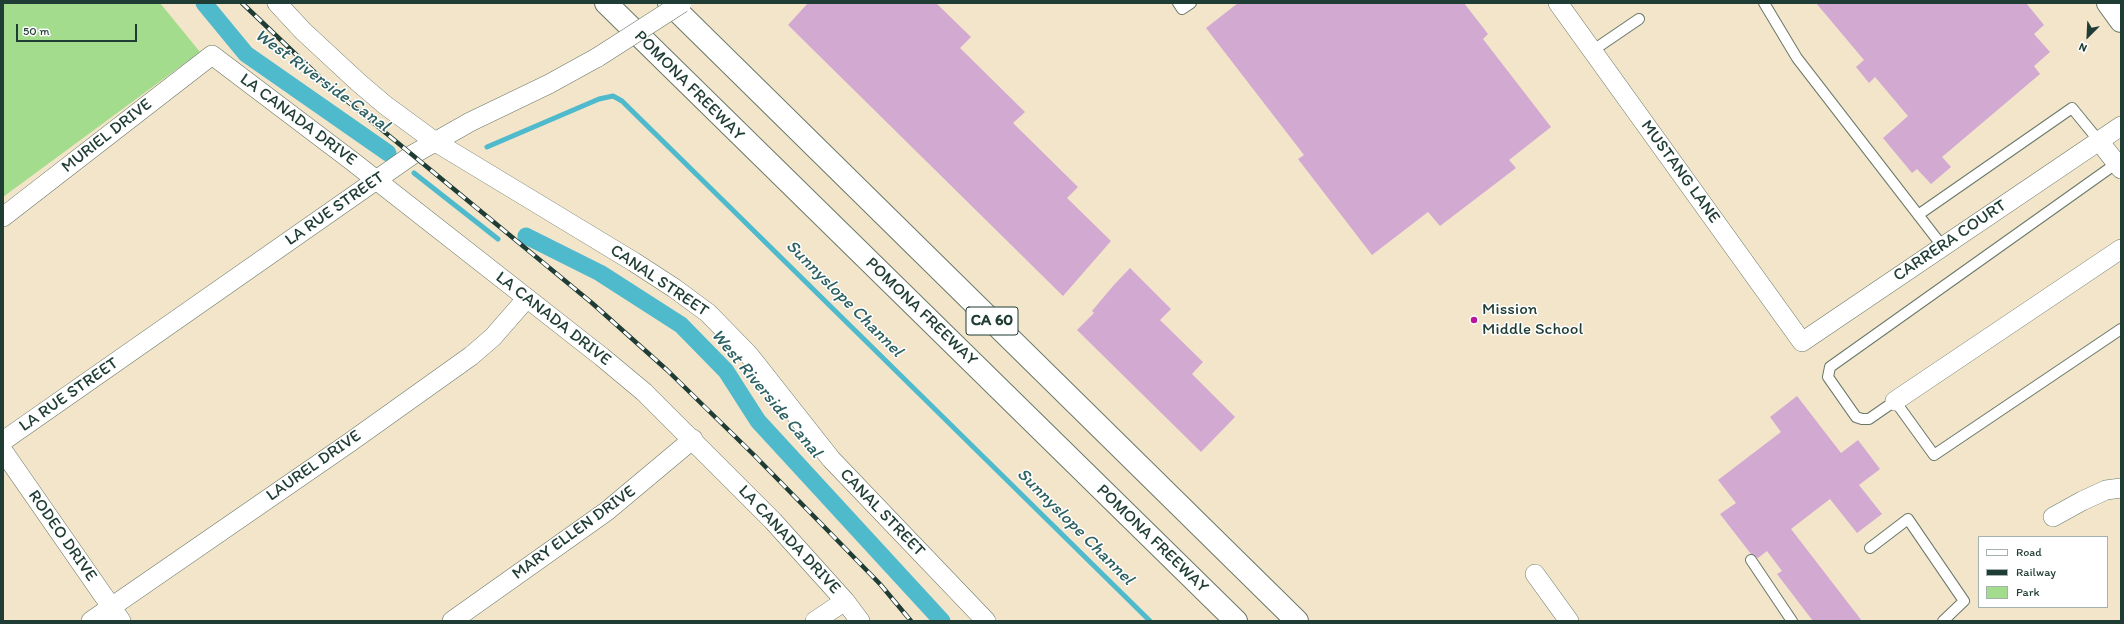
<!DOCTYPE html>
<html>
<head>
<meta charset="utf-8">
<style>
  body { margin:0 }
  #map { position:relative; width:2124px; height:624px; overflow:hidden; background:#f3e5ca; font-family:Itim,sans-serif }
  canvas { display:block }
  .frame { position:absolute; inset:0; border:4px solid #1f3d34; pointer-events:none }
  .legend { position:absolute; left:1978px; top:536px; width:130px; height:72px; box-sizing:border-box; background:#fff; border:1px solid #a5b1ae; margin:0; padding:5px 7px; list-style:none; font-size:12px; color:#1f3d34 }
  .legend li { display:flex; align-items:center; gap:8px; height:20px }
  .legend b { width:20px; border:1px solid #a5b1ae }
  .north { position:absolute; left:2068px; top:16px; width:40px; height:40px; -webkit-text-stroke:3px #fff; paint-order:stroke; rotate:204deg; font-size:11px; font-weight:700; line-height:16px; text-align:center; color:#1f3d34 }
  .north::after { content:''; display:block; margin:auto; width:14px; height:18px; background:#1f3d34; clip-path:polygon(50% 0,100% 100%,50% 72%,0 100%) }
  .scale { position:absolute; left:16px; top:24px; width:121px; height:18px; box-sizing:border-box; border:2px solid #1f3d34; border-top:0; padding-left:5px; font-size:12px; line-height:14px; white-space:nowrap; color:#1f3d34; -webkit-text-stroke:3px #fff; paint-order:stroke }
</style>
</head>
<body>
<div id="map">
<canvas width="2124" height="624"></canvas>
<div class="frame"></div>
<ul class="legend">
<li><b style="height:5px;background:#fff"></b>Road</li>
<li><b style="height:5px;background:#1f3d34"></b>Railway</li>
<li><b style="height:11px;background:#a4dc8d"></b>Park</li>
</ul>
<div class="north">N</div>
<div class="scale">50 m</div>
</div>
<script>
const context = document.querySelector('canvas').getContext('2d');
context.lineJoin = 'round';
function fill(path, color) { context.fillStyle = color; context.fill(path, 'evenodd'); }
const shape = rows => new Path2D(rows.map(r => 'M' + r).join(''));
function strokePath(path, color, width, dash) { context.strokeStyle = color; context.lineWidth = width; context.lineCap = dash ? 'butt' : 'round'; context.setLineDash(dash || []); context.stroke(path); }
function label(font, color, halo, rows, align = 'center') {
  context.font = font + ' Itim,sans-serif'; context.lineWidth = 3; context.setLineDash([]); context.textBaseline = 'middle'; context.strokeStyle = halo; context.fillStyle = color; for (const [text, x, y, turn = 0] of rows) {
    context.save(); context.translate(x, y); context.rotate((+turn || 0) * Math.PI / 180); context.textAlign = isNaN(turn) ? turn : align; if (halo) context.strokeText(text, 0, 0); context.fillText(text, 0, 0); context.restore();
  }
}
fill(shape([
  [3,3,160,3,200,52,3,197]
]), '#a4dc8d');
strokePath(shape([
  [487,147,599,99,613,96,622,101,1150,621],
  [414,173,498,239]
]), '#50bacd', 5);
strokePath(shape([
  [204,3,246,54,388,153],
  [526,236,600,273,681,325,726,371,758,421,942,621]
]), '#50bacd', 17);
fill(shape([
  [808,3,936,3,971,37,960,48,1025,112,1013,123,1078,187,1067,198,1111,241,1063,296,788,25],
  [1238,3,1464,3,1488,34,1483,39,1551,127,1509,160,1516,168,1440,226,1428,212,1372,255,1298,159,1304,155,1206,28],
  [1816,3,2026,3,2044,25,2034,34,2050,52,2034,66,2040,74,1942,157,1951,167,1931,184,1917,169,1912,173,1883,138,1908,116,1875,77,1869,83,1856,67,1864,60],
  [1130,268,1171,309,1160,320,1203,362,1192,374,1235,417,1201,452,1077,330,1094,313,1092,311,1113,286],
  [1797,396,1841,453,1858,440,1880,469,1859,485,1882,514,1857,533,1830,499,1791,529,1862,621,1813,621,1777,574,1782,571,1767,551,1758,558,1751,554,1720,514,1736,503,1718,480,1781,432,1770,417]
]), '#d1a9d1');
const service = shape([
  [1178,3,1182,9,1191,3],
  [1764,3,1797,58,1943,247],
  [1592,51,1639,19],
  [2117,163,1830,367,1828,377,1856,417,1862,419,1869,419,1895,401,1934,455,2121,329],
  [1918,215,2072,108,2099,141],
  [1870,548,1908,519,1964,601,1943,621],
  [1751,560,1792,621]
]);
const minor = shape([
  [277,3,303,31,358,82,385,105,434,141,634,262,674,288,708,313,749,355,831,459,986,621],
  [1558,3,1802,342,2121,126],
  [2099,141,2121,169],
  [3,217,212,55,352,161,602,357,644,392,773,521,845,601,860,621],
  [1895,401,2121,249],
  [3,441,412,155,470,122,549,84,598,57],
  [3,451,121,621],
  [2053,517,2082,501,2106,490,2121,488],
  [1535,574,1569,621],
  [91,621,349,443,471,356,493,337,527,298],
  [452,621,607,511,693,439],
  [815,621,845,601]
]);
const primary = shape([
  [2108,3,2121,21]
]);
const motorway = shape([
  [606,3,1236,621],
  [669,3,1297,621]
]);
strokePath(service, '#697868', 12);
strokePath(minor, '#697868', 20);
strokePath(primary, '#697868', 24);
strokePath(motorway, '#697868', 24);
strokePath(service, '#fff', 10);
strokePath(minor, '#fff', 19);
strokePath(primary, '#fff', 22);
strokePath(motorway, '#fff', 22);
const rail = shape([
  [242,3,330,87,592,303,667,370,754,455,880,584,911,621]
]);
strokePath(rail, '#1f3d34', 4.5);
strokePath(rail, '#fff', 3, [9]);
const minorBridge = shape([
  [598,57,682,3]
]);
strokePath(minorBridge, '#697868', 20, []);
strokePath(minorBridge, '#fff', 19);
for (const [x, y, r, color] of [
  [1474,320,4,"#b5179e"]
]) { const dot = new Path2D(); dot.arc(x, y, r, 0, 2 * Math.PI); context.fillStyle = color; context.fill(dot); strokePath(dot, '#fff', 1.5); }
for (const [x, y, w] of [
  [992,321,52]
]) { const box = new Path2D(); box.roundRect(x - w / 2, y - 14, w, 28, 3); context.fillStyle = '#fff'; context.fill(box); strokePath(box, '#1f3d34', 1); }
label('bold 16px', '#1f3d34', null, [
  ["CA 60",992,321]
]);
label('17px', '#1f3d34', '#fff', [
  ["POMONA FREEWAY",689,86,45],
  ["LA CANADA DRIVE",298,120,37],
  ["MURIEL DRIVE",107,136,-38],
  ["MUSTANG LANE",1680,172,54],
  ["LA RUE STREET",335,209,-35],
  ["CARRERA COURT",1950,241,-34],
  ["CANAL STREET",659,281,34],
  ["POMONA FREEWAY",921,312,44],
  ["LA CANADA DRIVE",553,319,38],
  ["LA RUE STREET",69,395,-35],
  ["LAUREL DRIVE",314,466,-35],
  ["CANAL STREET",882,513,46],
  ["MARY ELLEN DRIVE",574,533,-36],
  ["RODEO DRIVE",62,536,55],
  ["POMONA FREEWAY",1152,539,44],
  ["LA CANADA DRIVE",789,540,47]
]);
label('17px', '#1f3d34', '#fff', [
  ["Mission",1482,310],
  ["Middle School",1482,330]
], 'left');
label('italic 18px', '#2e6262', '#fff', [
  ["West Riverside Canal",322,81,36],
  ["Sunnyslope Channel",844,299,45],
  ["West Riverside Canal",766,394,50],
  ["Sunnyslope Channel",1075,527,45]
]);
</script>
</body>
</html>
